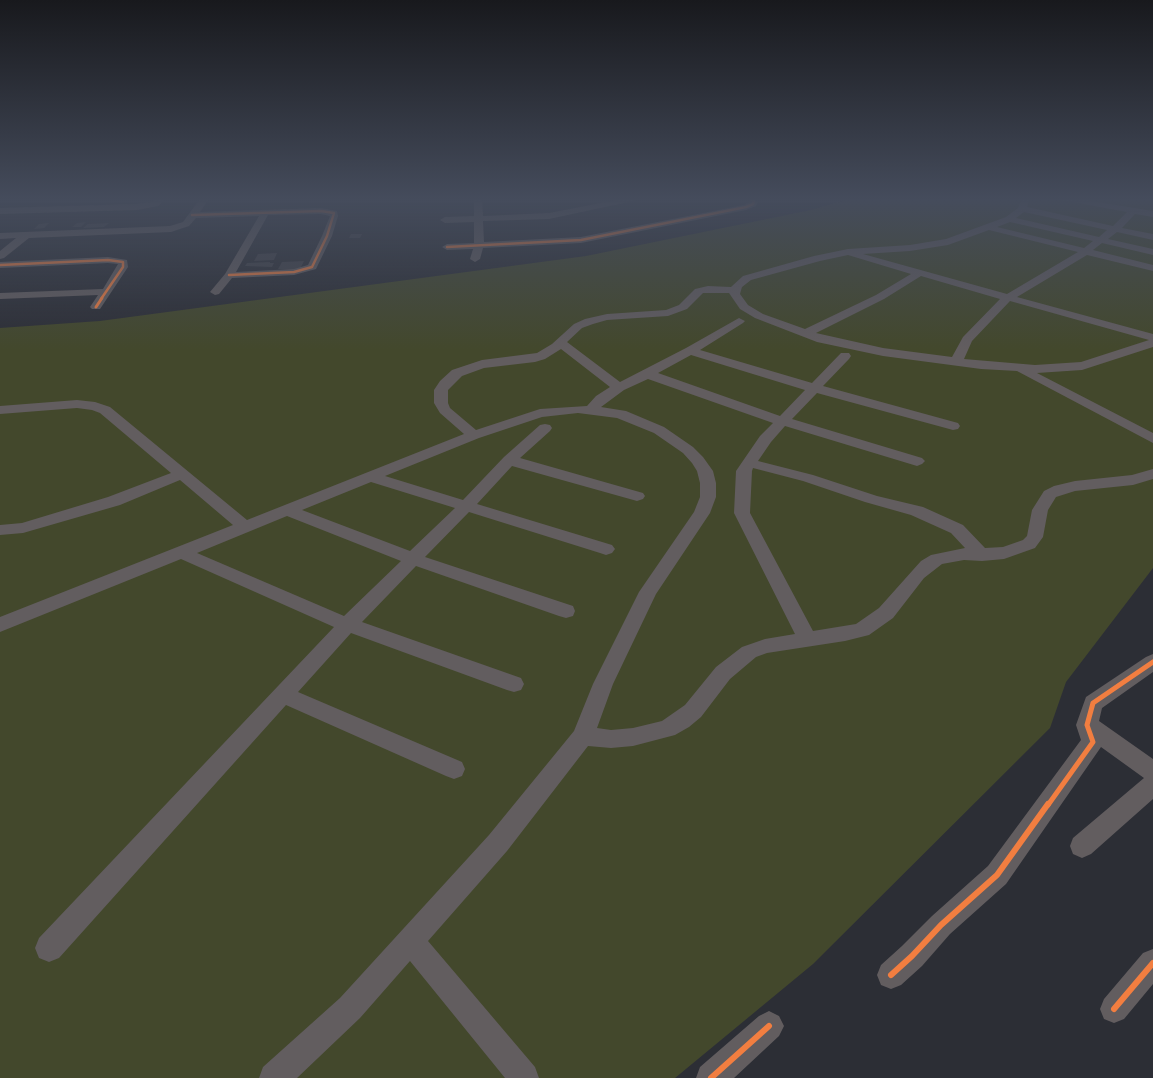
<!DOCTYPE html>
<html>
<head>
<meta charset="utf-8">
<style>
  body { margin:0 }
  canvas { display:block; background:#2c2e35 }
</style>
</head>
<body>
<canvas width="1153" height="1078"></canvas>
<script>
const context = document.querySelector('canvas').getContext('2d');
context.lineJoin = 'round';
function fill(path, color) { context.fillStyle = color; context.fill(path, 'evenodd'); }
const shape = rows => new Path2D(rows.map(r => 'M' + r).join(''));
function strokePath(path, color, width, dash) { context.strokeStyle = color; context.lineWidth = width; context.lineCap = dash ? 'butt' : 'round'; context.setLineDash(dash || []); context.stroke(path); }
fill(shape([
  [850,199,1153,199,1153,568,1066,682,1050,728,813,964,675,1078,0,1078,0,328,100,321,586,256,811,210]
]), '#43482c');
fill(shape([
  [86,222,81,227,72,227,77,223],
  [49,223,44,228,34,229,39,224],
  [109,223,104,227,83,228,88,224],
  [351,234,362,234,360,238,349,238],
  [277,253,274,260,254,261,258,254],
  [304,261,300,269,278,269,282,262],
  [270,262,270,263,274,263,272,267,245,266,247,263]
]), '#414248');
fill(shape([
  [155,199,165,199,158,206,137,210,0,214,0,208,137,204,152,202,155,199],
  [200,199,209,199,200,212,321,208,337,211,338,216,332,236,316,269,294,275,232,278,219,294,215,295,210,292,225,274,259,216,196,218,189,226,171,232,29,238,4,258,0,259,0,251,16,238,0,239,0,233,170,226,183,222,200,199],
  [321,214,330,216,322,236,308,265,294,269,236,272,268,215,321,214],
  [474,199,482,199,483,216,549,213,622,199,642,199,549,219,483,221,484,242,581,237,744,205,749,202,748,199,758,201,756,206,746,210,581,243,483,248,480,259,475,262,470,259,473,249,447,250,442,247,447,244,474,243,474,222,445,223,440,220,445,217,474,216,474,199],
  [1022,199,1030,199,1027,207,1113,226,1127,212,1056,199,1079,199,1153,211,1153,217,1135,214,1122,228,1153,234,1153,240,1117,232,1108,239,1153,249,1153,255,1102,243,1093,250,1153,265,1153,271,1087,255,1017,297,1153,334,1153,347,1082,370,1037,373,1153,433,1153,443,1017,371,981,369,883,356,817,342,755,318,740,309,729,293,703,293,687,309,668,316,607,320,593,324,582,328,567,342,620,382,686,348,739,318,745,321,743,323,700,350,812,383,841,353,849,353,851,356,849,359,823,386,958,423,960,426,958,429,953,430,817,393,792,419,922,458,925,461,922,464,917,466,785,426,771,442,758,461,813,475,877,496,923,507,963,525,985,548,1003,547,1023,540,1027,536,1032,510,1044,491,1054,486,1075,481,1132,475,1153,469,1153,479,1133,485,1075,491,1056,497,1048,510,1043,537,1035,548,1004,559,982,561,964,560,942,564,924,578,893,618,869,635,845,641,767,653,756,657,730,679,701,717,689,727,675,735,633,746,611,748,588,746,507,851,428,941,535,1067,539,1078,505,1078,410,961,360,1018,297,1078,259,1078,263,1067,340,998,489,835,574,731,593,684,639,592,694,512,700,497,700,483,697,471,692,463,683,453,654,433,617,418,578,413,542,417,479,438,385,476,463,500,504,457,540,425,545,424,550,425,552,428,550,431,520,458,643,493,645,496,643,499,637,501,512,466,477,504,612,545,615,549,612,553,606,555,600,553,469,512,425,557,573,606,575,611,573,616,566,618,559,616,416,566,362,622,521,678,524,684,521,690,514,692,507,690,351,633,298,692,462,762,465,769,462,776,454,779,446,776,286,705,59,958,49,962,39,958,35,948,39,938,334,627,181,559,0,632,0,617,233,525,180,480,120,505,23,533,0,535,0,525,22,523,108,497,171,473,100,413,92,410,77,408,0,414,0,406,77,400,95,402,110,407,247,520,464,434,440,413,434,403,434,390,440,381,452,370,482,360,537,353,552,344,574,324,585,319,607,314,666,310,679,305,695,289,708,286,731,287,743,276,814,256,848,249,910,245,946,239,1006,217,1018,208,1022,199],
  [1024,212,1107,230,1099,237,1016,218,1024,212],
  [1010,222,1093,241,1084,248,997,227,1010,222],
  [989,230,1078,252,1007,294,863,254,910,251,948,245,989,230],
  [848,255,911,274,876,295,805,329,763,314,748,305,740,294,742,287,751,280,820,261,848,255],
  [921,276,1000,299,963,337,952,357,883,348,816,333,884,299,921,276],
  [1010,301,1149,340,1081,362,1035,365,964,359,972,341,1010,301],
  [561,349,610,387,596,396,587,406,540,409,476,430,450,408,448,403,448,390,462,376,484,368,535,362,545,359,561,349],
  [691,355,805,390,780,416,658,373,691,355],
  [648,379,773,423,760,436,736,471,734,513,795,634,765,639,742,647,716,667,685,705,662,721,633,728,611,730,597,728,613,684,656,594,710,513,716,497,716,483,713,471,703,457,693,447,664,427,626,411,601,407,624,390,648,379],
  [753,468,803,481,865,502,911,515,951,533,965,548,931,555,921,561,879,608,856,624,813,631,750,513,752,471,753,468],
  [371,482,455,508,410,551,302,510,371,482],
  [287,516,401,561,344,616,197,553,287,516],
  [108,257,127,260,128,267,100,309,92,309,90,307,98,295,0,299,0,293,103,289,118,264,108,263,0,268,0,262,108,257],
  [1153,654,1153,672,1102,708,1099,721,1153,759,1153,799,1091,854,1082,858,1073,854,1070,846,1073,838,1144,778,1101,747,1006,884,950,934,922,966,901,985,891,989,881,985,877,975,881,965,902,946,932,916,988,866,1081,740,1076,725,1086,697,1146,657,1153,654],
  [1153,949,1153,984,1124,1019,1114,1023,1104,1019,1100,1009,1104,999,1143,953,1153,949],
  [769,1011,779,1016,784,1026,779,1036,734,1078,696,1078,700,1067,759,1016,769,1011]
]), '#625d5f');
strokePath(shape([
  [192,215,321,211,334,213,327,236,312,267,294,272,229,275],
  [447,247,581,240,746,207,753,204,754,201,752,199],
  [0,265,108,260,123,262,123,267,101,299]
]), '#f27e40', 2.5);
strokePath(shape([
  [96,307,102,298]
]), '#f27e40', 3);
strokePath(shape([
  [1048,805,1093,742,1087,725,1093,703,1153,662]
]), '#f27e40', 5);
strokePath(shape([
  [891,975,912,956,941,925,997,875,1048,804],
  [1114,1009,1153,963],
  [711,1078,769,1026]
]), '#f27e40', 6);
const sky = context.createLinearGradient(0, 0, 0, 350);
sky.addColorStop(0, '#18191d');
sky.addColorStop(0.57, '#454c5c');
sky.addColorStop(1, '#454c5c00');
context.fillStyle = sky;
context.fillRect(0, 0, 1153, 350);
</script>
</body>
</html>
